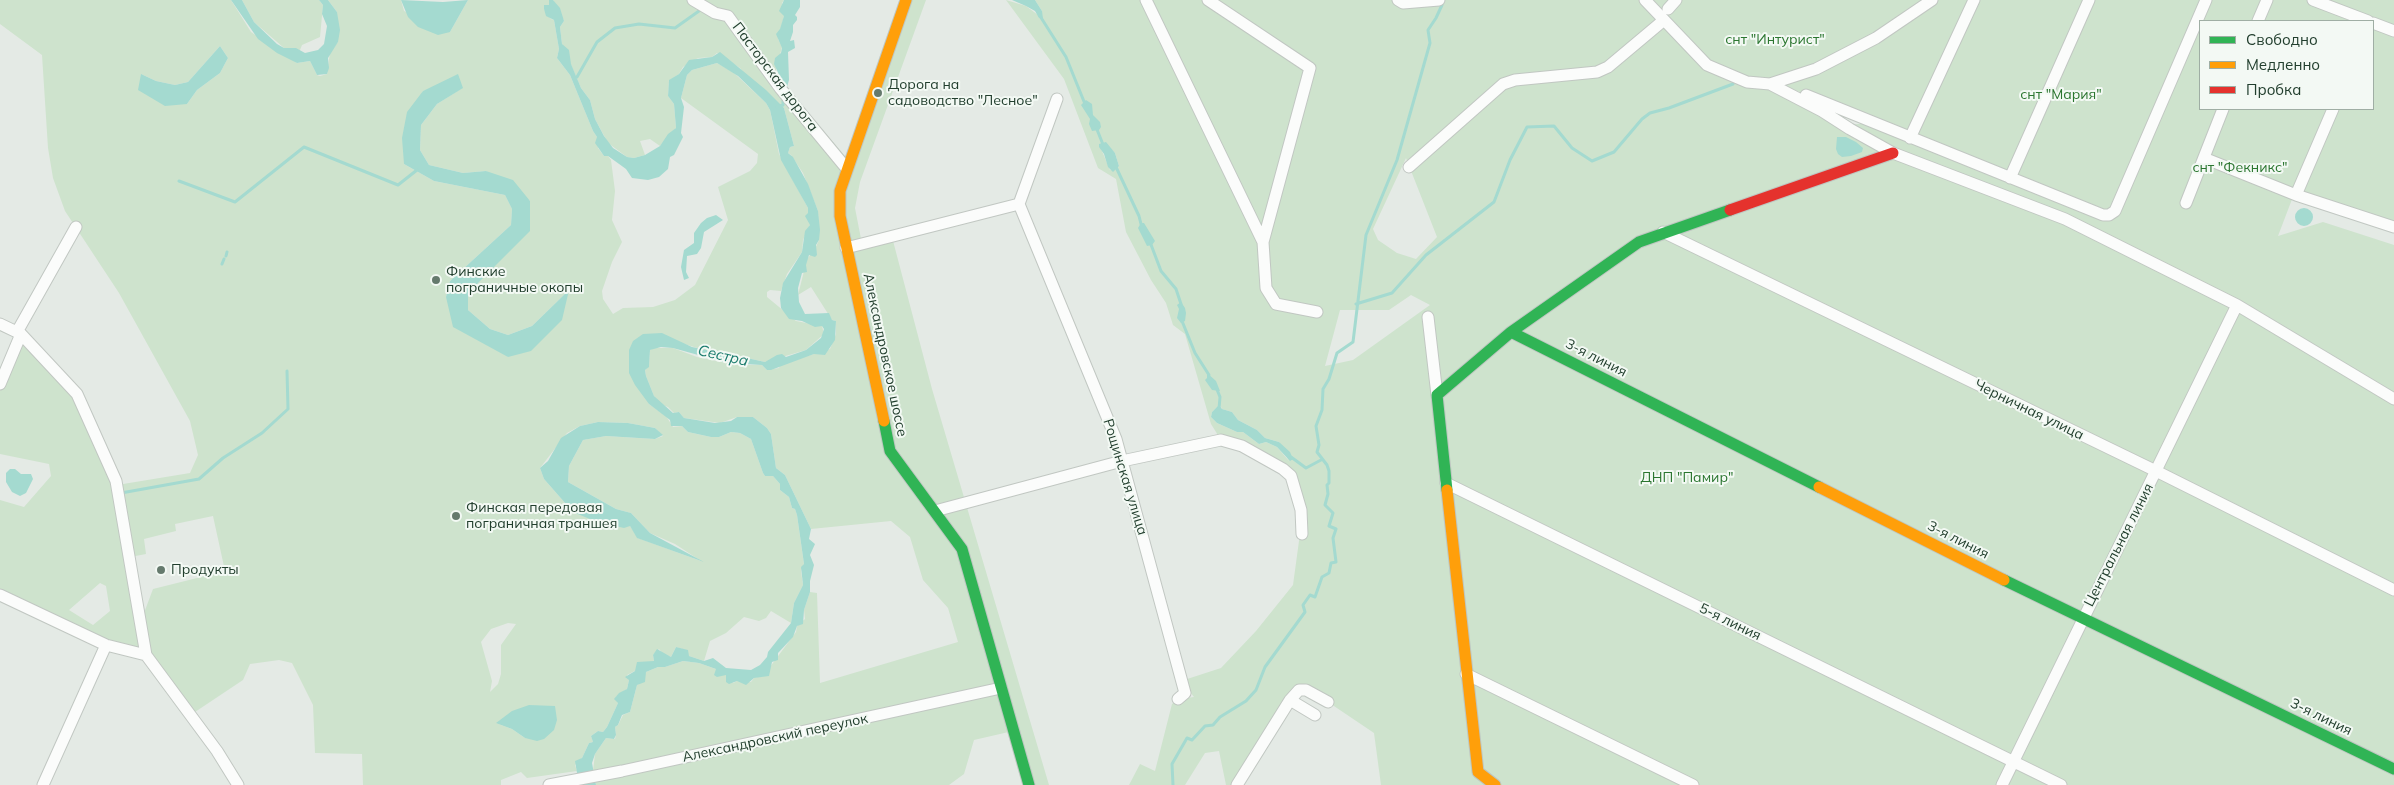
<!DOCTYPE html>
<html>
<head>
<meta charset="utf-8">
<style>
  body { margin:0 }
  #map { position:relative; width:2394px; height:785px; overflow:hidden; background:#e4eae5; font-family:Mulish,sans-serif }
  canvas { display:block }
  .legend { position:absolute; left:2199px; top:20px; width:175px; height:90px; box-sizing:border-box; background:#f3f9f4; border:1px solid #9faea4; margin:0; padding:6px 9px; list-style:none; font-size:15px; color:#213e2d }
  .legend li { display:flex; align-items:center; gap:10px; height:25px }
  .legend b { width:25px; border:1px solid #9faea4 }
</style>
</head>
<body>
<div id="map">
<canvas width="2394" height="785"></canvas>
<ul class="legend">
<li><b style="height:6px;background:#30b455"></b>Свободно</li>
<li><b style="height:6px;background:#ff9f0a"></b>Медленно</li>
<li><b style="height:6px;background:#e5322d"></b>Пробка</li>
</ul>
</div>
<script>
const context = document.querySelector('canvas').getContext('2d');
context.lineJoin = 'round';
function fill(path, color) { context.fillStyle = color; context.fill(path, 'evenodd'); }
const shape = rows => new Path2D(rows.map(r => 'M' + r).join(''));
function strokePath(path, color, width, dash) { context.strokeStyle = color; context.lineWidth = width; context.lineCap = dash ? 'butt' : 'round'; context.setLineDash(dash || []); context.stroke(path); }
function label(font, color, halo, rows, align = 'center') {
  context.font = font + ' Mulish,sans-serif'; context.lineWidth = 4; context.setLineDash([]); context.textBaseline = 'middle'; context.strokeStyle = halo; context.fillStyle = color; for (const [text, x, y, turn = 0] of rows) {
    context.save(); context.translate(x, y); context.rotate((+turn || 0) * Math.PI / 180); context.textAlign = isNaN(turn) ? turn : align; if (halo) context.strokeText(text, 0, 0); context.fillText(text, 0, 0); context.restore();
  }
}
fill(shape([
  [0,0,231,0,251,32,297,63,310,61,317,75,320,76,327,74,330,52,338,42,337,12,328,0,401,0,404,11,450,32,468,0,549,0,549,5,544,9,551,19,554,20,559,49,557,58,570,75,593,131,597,137,598,148,604,156,608,156,611,160,615,191,612,220,622,242,612,262,602,291,603,299,613,314,623,308,653,307,675,300,695,285,728,220,718,187,750,171,757,163,758,154,681,98,687,75,692,70,717,63,733,72,766,103,770,110,779,154,808,208,810,225,803,240,802,252,787,274,781,291,770,290,767,292,767,297,796,321,822,326,824,334,806,350,765,362,747,358,733,359,681,343,633,341,649,404,666,416,673,427,682,426,688,432,711,437,719,437,731,432,740,433,751,439,763,473,765,476,773,476,780,484,780,490,789,497,792,508,795,509,797,515,804,564,801,571,803,585,794,603,791,623,771,611,766,618,759,621,744,617,726,633,710,641,704,661,689,656,685,650,676,647,671,657,663,654,659,649,653,655,654,661,627,675,629,680,627,689,616,697,618,703,607,727,603,732,598,731,591,736,593,742,589,743,582,758,575,765,577,771,527,778,521,772,501,780,501,785,363,785,362,754,315,753,313,705,292,663,279,660,250,664,243,680,189,716,147,658,0,595,0,500,24,507,51,476,49,464,0,454,0,384,20,336,71,388,117,485,190,473,198,455,190,421,119,293,65,211,53,178,48,148,42,55,0,24],
  [220,46,228,58,220,73,197,90,187,104,141,74,156,81,175,85,188,82],
  [462,88,437,104,421,125,420,150,429,165,463,173,486,171,530,201,482,278,468,294,468,310,490,329,508,335,532,326,568,291,508,357,446,297,450,281,511,225,512,209,505,195,434,181,404,164,423,91],
  [598,422,628,423,655,428,663,436,655,439,606,436,583,440,569,466,568,482,616,509,631,513,650,533,675,544,701,561,638,538,630,526,573,512,544,479,540,468,567,433,580,426],
  [213,516,225,571,153,589,141,621,130,557,146,554,144,539,176,531,175,524],
  [100,583,106,586,110,611,93,625,69,610],
  [508,623,516,624,501,645,501,674,498,684,490,692,492,681,481,642,491,629],
  [496,723,544,739,525,738,512,729],
  [242,0,319,0,323,5,320,37,302,45,300,50,284,48,254,22],
  [553,0,784,0,782,3,784,16,778,39,782,47,776,70,783,83,850,162,907,0,926,0,860,182,855,208,862,244,892,237,932,389,1049,785,1029,785,1013,731,974,740,964,774,949,785,596,785,596,782,621,777,623,773,997,684,622,769,593,771,595,754,606,738,615,739,616,735,615,727,618,725,623,715,630,712,637,685,642,682,646,672,658,667,665,667,683,661,699,663,716,669,716,672,726,675,733,683,737,681,751,682,754,678,764,675,796,632,797,626,805,619,804,610,810,592,817,593,820,683,958,642,948,608,923,580,910,537,891,521,811,529,785,475,776,468,771,434,767,428,753,417,737,417,720,423,684,418,679,412,674,413,668,407,660,404,654,396,646,376,645,370,649,366,650,350,653,348,673,348,697,357,736,365,762,365,767,370,779,368,780,365,785,363,830,349,836,334,836,321,832,320,811,287,798,295,807,259,815,249,819,240,818,211,803,173,791,155,788,153,790,147,794,146,784,108,745,75,740,68,717,53,712,57,698,58,683,67,679,74,669,81,668,96,674,104,676,128,660,146,650,139,640,141,645,155,634,158,627,157,608,143,595,119,590,100,581,88,562,44,560,27,564,21],
  [1006,0,1026,6,1042,18,1042,11,1035,0,2394,0,2394,227,2294,194,2278,236,2323,222,2394,245,2394,785,1381,785,1374,733,1328,702,1299,690,1237,785,1226,785,1219,751,1205,753,1185,785,1129,785,1140,764,1155,771,1172,704,1178,699,1194,697,1181,681,1221,668,1256,631,1293,585,1299,541,1302,530,1291,476,1221,440,1211,424,1185,334,1173,325,1166,303,1151,280,1126,232,1116,179,1098,168,1064,79],
  [2200,21,2373,21,2373,109,2200,109],
  [1776,82,1873,123,1844,125],
  [1099,144,1108,147,1115,153,1119,166,1110,170],
  [1406,158,1437,237,1416,259,1397,253,1378,240,1373,229],
  [1411,295,1430,305,1353,360,1325,366,1340,310,1389,310],
  [1220,405,1222,409,1232,412,1238,420,1257,430,1265,438,1279,442,1289,461,1277,447,1266,442,1259,444,1243,432,1237,432,1217,423,1211,417,1212,412]
]), '#cee3cd');
fill(shape([
  [231,0,242,0,254,22,277,44,284,48,296,48,305,53,318,50,324,44,327,26,322,14,323,5,319,0,328,0,337,12,340,30,338,42,328,58,329,68,327,74,317,75,310,61,297,63,277,53,258,39],
  [401,0,443,2,468,0,450,32,438,35,418,27,408,17],
  [549,0,553,0,560,8,564,21,560,27,562,44,569,50,571,64,581,88,590,100,595,119,604,136,613,148,627,157,634,158,645,155,660,146,668,134,676,128,674,104,668,96,669,80,679,74,689,60,712,57,720,52,766,90,784,108,794,146,790,147,788,153,793,157,808,184,818,211,820,230,819,240,816,245,817,255,815,257,809,255,806,265,807,272,802,273,798,288,799,302,805,314,829,313,832,320,836,321,835,340,825,355,814,354,771,370,767,370,762,365,727,363,673,348,661,347,650,350,649,367,645,370,646,376,654,396,673,413,679,412,684,418,715,423,731,421,737,417,753,417,767,428,771,434,776,468,785,475,811,529,809,539,815,544,810,555,814,565,810,581,810,592,804,610,803,624,797,626,793,637,778,653,778,660,772,662,769,676,754,678,746,685,737,681,729,684,726,682,726,675,717,677,714,675,716,669,699,663,683,661,665,667,658,667,646,672,645,682,637,685,630,712,622,715,618,725,615,727,616,735,614,739,606,738,595,754,592,763,596,785,579,785,575,761,582,758,589,743,593,742,591,736,598,731,603,732,607,727,618,703,614,699,619,693,627,689,629,680,625,677,635,671,637,662,654,661,653,655,657,649,671,657,676,647,688,650,689,656,704,661,713,658,726,668,751,670,760,665,767,657,768,652,791,623,794,603,803,585,801,567,804,564,797,515,795,509,792,508,789,497,780,490,780,484,773,476,765,476,763,473,751,439,740,433,731,432,719,437,711,437,688,432,682,426,671,426,670,420,649,404,635,385,629,373,629,350,633,341,643,334,662,333,692,347,712,351,733,359,747,358,765,362,777,355,782,354,786,357,806,350,821,338,824,329,822,326,815,327,802,321,789,319,781,308,780,298,783,283,802,252,805,231,810,225,805,216,808,213,808,208,781,160,770,110,766,103,738,76,717,63,692,70,687,75,681,98,684,107,681,133,683,137,674,155,670,157,668,169,659,177,648,180,632,178,626,169,608,156,604,156,595,143,597,137,593,131,570,75,557,58,559,49,554,20,546,16,544,9,544,5,549,5],
  [784,0,800,0,800,7,795,15,797,17,797,20,793,25,793,32,790,41,794,40,795,48,788,52,789,80,787,87,783,83,774,64,775,58,781,53,782,48,776,34,780,29,783,19,784,16,779,11],
  [1012,0,1035,0,1042,11,1043,19,1039,18,1035,11,1026,6],
  [220,46,228,58,220,73,197,90,187,104,165,106,138,90,141,74,156,81,175,85,188,82],
  [458,74,463,88,437,104,421,125,420,150,429,165,463,173,486,171,513,180,530,201,530,231,468,293,468,310,490,329,508,335,532,326,569,290,562,320,531,351,508,357,453,327,446,297,450,281,511,225,512,209,505,195,434,181,404,164,402,138,407,112,423,91],
  [1086,100,1092,104,1093,115,1100,122,1101,127,1099,130,1092,131,1089,124,1090,119,1081,105],
  [1837,137,1846,137,1856,142,1863,148,1862,152,1851,156,1842,157,1838,154,1836,149],
  [1106,142,1115,153,1119,166,1113,172,1108,167,1104,154,1099,147,1099,144],
  '2295 217a9 9 0 1 1 18 0a9 9 0 1 1-18 0Z',
  [716,215,723,220,704,232,701,248,697,254,687,256,686,272,689,278,684,280,681,267,684,250,694,243,694,233,701,223,707,218],
  [1141,223,1144,223,1155,241,1152,245,1147,246,1138,228],
  [1181,302,1185,308,1186,313,1185,321,1181,323,1177,318,1179,309,1177,305],
  [1207,373,1216,381,1220,391,1212,390,1205,380,1207,378],
  [1219,405,1222,409,1232,412,1238,420,1257,430,1265,438,1279,442,1290,452,1293,459,1290,461,1277,447,1266,442,1259,444,1243,432,1237,432,1217,423,1211,417,1212,412],
  [598,422,628,423,655,428,663,435,655,439,606,436,583,440,569,466,568,482,616,509,631,513,650,533,704,562,637,538,630,526,624,528,597,522,573,512,544,479,540,468,548,461,561,438,580,426],
  [10,469,15,469,21,474,31,474,33,479,26,493,20,496,12,492,6,482,6,473],
  [529,705,555,706,557,720,554,730,544,739,537,741,525,738,512,729,496,723,512,711]
]), '#a4dad0');
strokePath(shape([
  [1040,16,1066,57,1085,104],
  [577,77,597,42,615,28,639,24,675,28,699,11],
  [777,107,783,105,783,97],
  [1096,127,1104,147],
  [1116,167,1139,216,1142,228],
  [179,181,235,202,304,147,398,185,417,170],
  [1150,242,1161,271,1176,289,1181,304],
  [226,256,227,252],
  [222,264,224,259],
  [1356,304,1392,293,1426,255,1494,202,1510,160,1527,127,1554,126,1572,148,1592,161,1614,152,1642,119,1650,113,1669,108,1733,84],
  [1182,321,1195,353,1209,375],
  [1216,387,1220,397,1219,409],
  [1291,457,1306,468,1321,460],
  [121,493,199,479,223,458,262,433,288,409,287,371],
  [1173,785,1172,764,1187,738,1192,740,1205,726,1213,725,1220,717,1246,701,1256,690,1265,667,1305,612,1303,605,1310,595,1315,597,1322,577,1329,573,1331,563,1336,562,1333,538,1336,529,1329,526,1333,513,1325,505,1328,494,1327,485,1329,483,1329,471,1327,465,1317,452,1319,445,1316,426,1322,410,1323,389,1329,379,1337,353,1353,342,1366,235,1397,160,1430,43,1428,30,1436,18,1442,5]
]), '#a4dad0', 3);
const street = shape([
  [693,0,715,13,728,16,780,88,847,169],
  [1146,0,1263,242,1266,288,1276,304,1317,312],
  [1208,0,1310,68,1263,242],
  [1398,0,1403,3,1439,0],
  [1645,0,1707,65,1747,82,1770,84,1822,111,1850,129,1893,153,2065,219,2237,305,2394,399],
  [2313,0,2368,21],
  [1668,9,1676,0],
  [2258,21,2267,0],
  [2373,23,2394,31],
  [1770,84,1816,69,1876,38,1932,0],
  [1806,95,2103,215,2109,215,2115,211,2206,0],
  [1910,138,1974,0],
  [2204,158,2296,195,2394,227],
  [1409,167,1503,84,1515,80,1597,72,1608,67,1664,20],
  [2010,178,2089,0],
  [2296,195,2333,109],
  [2186,203,2223,109],
  [1019,204,1116,439,1185,693,1178,699],
  [1019,204,1057,99],
  [1663,232,2156,471,2394,590],
  [846,248,1019,204],
  [1428,317,1437,395],
  [0,324,21,334,77,394,116,481,146,655,217,751,238,785],
  [17,332,76,227],
  [0,384,21,334],
  [1446,483,2061,785],
  [935,511,1122,461,1221,440,1242,446,1283,469,1291,476,1301,510,1302,534],
  [0,595,106,645,146,655],
  [1466,674,1693,785],
  [1290,700,1315,715],
  [43,785,106,645],
  [549,785,622,771,1001,688],
  [1237,785,1290,700,1299,690,1306,690,1328,702],
  [2002,785,2237,305]
]);
const fast = shape([
  [1511,332,1819,487],
  [884,421,890,451,962,549,1029,785],
  [1447,490,1437,395,1511,332,1639,242,1730,210],
  [2004,580,2394,769]
]);
const slow = shape([
  [884,421,840,216,840,191,906,0],
  [1819,487,2004,580],
  [1447,490,1478,772,1495,785]
]);
const jam = shape([
  [1730,210,1893,153]
]);
strokePath(street, '#c1c7c2', 13);
strokePath(fast, '#bec6c1', 13);
strokePath(slow, '#bec6c1', 13);
strokePath(jam, '#bec6c1', 13);
strokePath(street, '#fbfcfb', 11);
strokePath(fast, '#30b455', 11);
strokePath(slow, '#ff9f0a', 11);
strokePath(jam, '#e5322d', 11);
for (const [x, y, r, color] of [
  [878,93,5,"#657a6d"],
  [436,280,5,"#657a6d"],
  [456,516,5,"#657a6d"],
  [161,570,5,"#657a6d"]
]) { const dot = new Path2D(); dot.arc(x, y, r, 0, 2 * Math.PI); context.fillStyle = color; context.fill(dot); strokePath(dot, '#f3f9f4', 2); }
label('14px', '#2b7630', '#f3f9f4', [
  ["снт \"Интурист\"",1775,40],
  ["снт \"Мария\"",2061,95],
  ["снт \"Фекникс\"",2240,168],
  ["ДНП \"Памир\"",1687,478]
]);
label('14px', '#213e2d', '#f3f9f4', [
  ["Пасторская дорога",775,77,53],
  ["Александровское шоссе",885,355,78],
  ["3-я линия",1596,358,27],
  ["Черничная улица",2029,410,26],
  ["Рощинская улица",1125,477,73],
  ["3-я линия",1958,540,27],
  ["Центральная линия",2119,545,-63],
  ["5-я линия",1730,622,26],
  ["3-я линия",2321,717,26],
  ["Александровский переулок",775,738,-12]
]);
label('14px', '#213e2d', '#f3f9f4', [
  ["Дорога на",888,85],
  ["садоводство \"Лесное\"",888,101],
  ["Финские",446,272],
  ["пограничные окопы",446,288],
  ["Финская передовая",466,508],
  ["пограничная траншея",466,524],
  ["Продукты",171,570]
], 'left');
label('italic 15px', '#1a7b6d', '#f3f9f4', [
  ["Сестра",723,356,13]
]);
</script>
</body>
</html>
